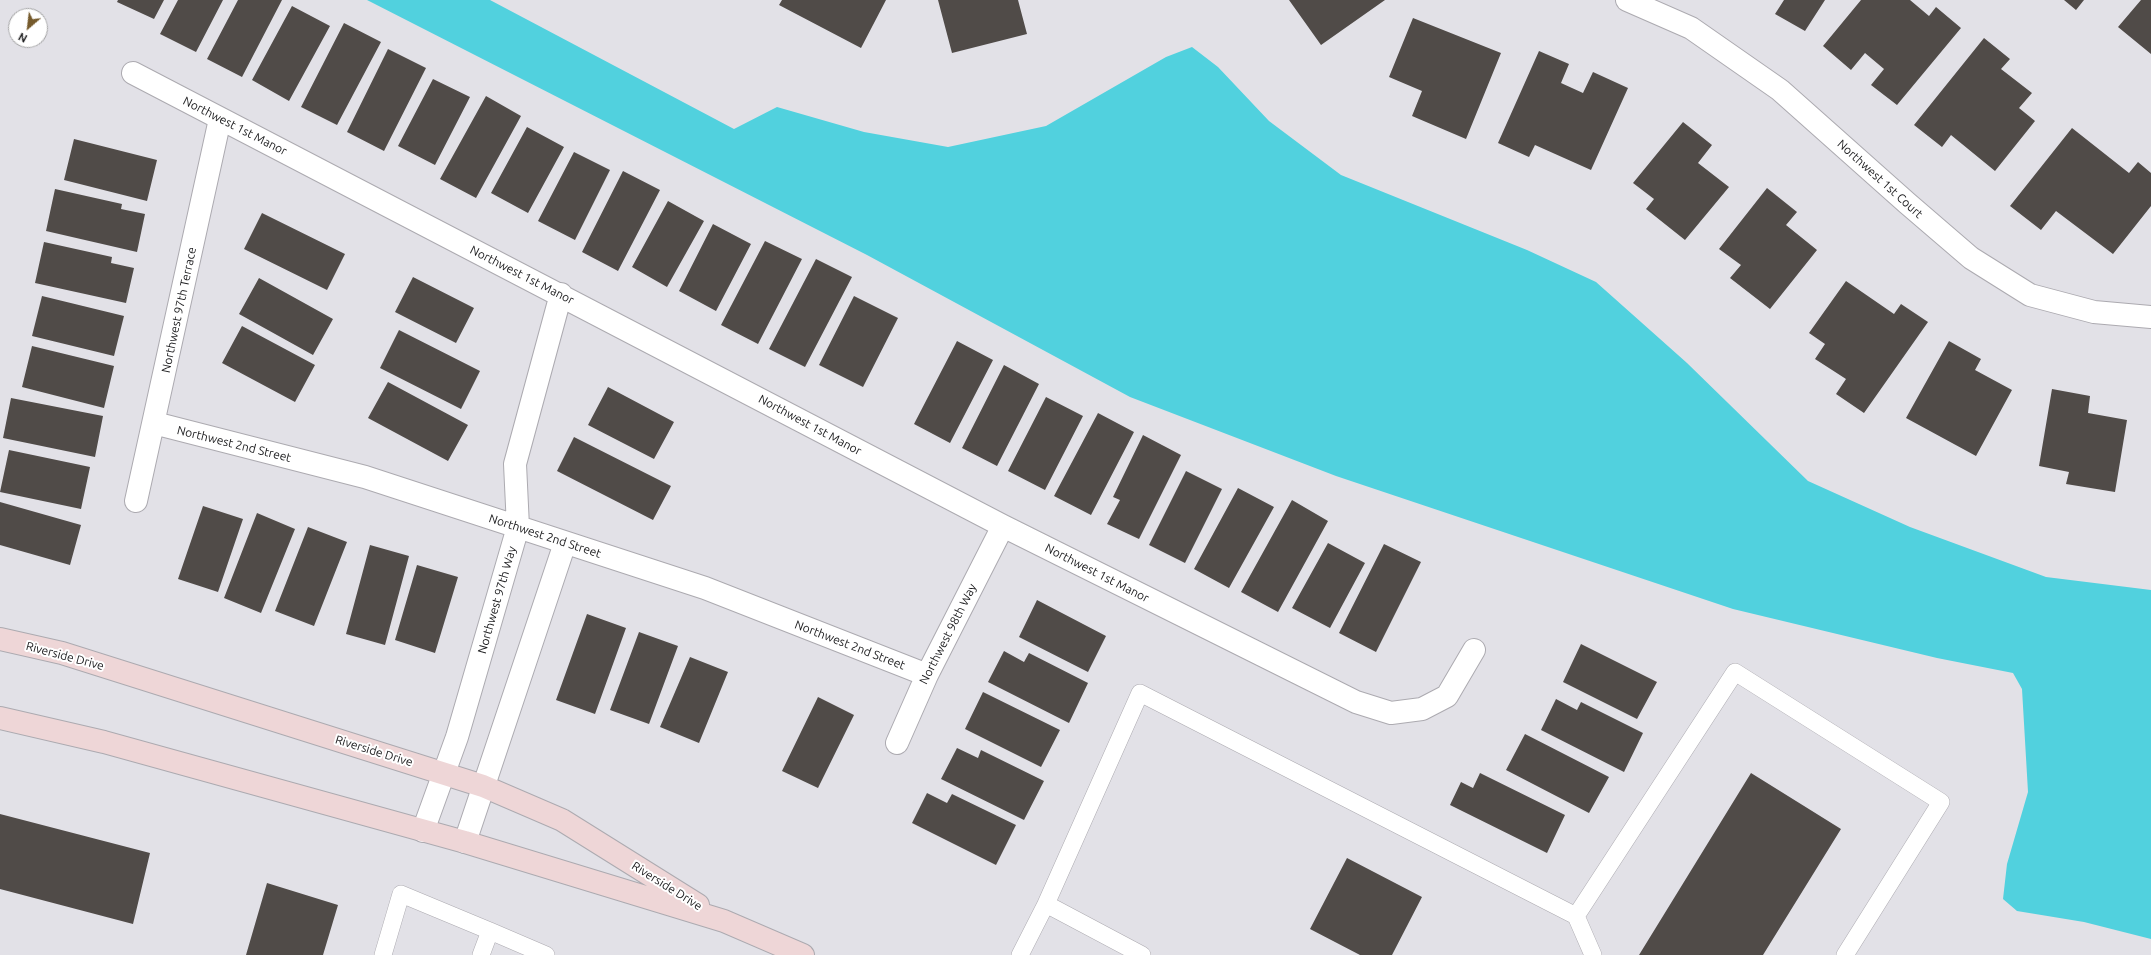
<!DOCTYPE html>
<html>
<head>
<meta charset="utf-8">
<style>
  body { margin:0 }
  #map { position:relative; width:2151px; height:955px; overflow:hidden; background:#e2e1e7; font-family:Ubuntu,sans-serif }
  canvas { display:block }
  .north { position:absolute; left:8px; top:8px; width:40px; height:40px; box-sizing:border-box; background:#fff; border:1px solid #a4a4a5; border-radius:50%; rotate:208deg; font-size:11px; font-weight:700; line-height:16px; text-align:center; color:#1b1b1d }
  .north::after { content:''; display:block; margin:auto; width:14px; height:18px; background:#755a2c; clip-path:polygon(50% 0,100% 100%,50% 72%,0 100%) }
</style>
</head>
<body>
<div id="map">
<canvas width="2151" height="955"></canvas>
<div class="north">N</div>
</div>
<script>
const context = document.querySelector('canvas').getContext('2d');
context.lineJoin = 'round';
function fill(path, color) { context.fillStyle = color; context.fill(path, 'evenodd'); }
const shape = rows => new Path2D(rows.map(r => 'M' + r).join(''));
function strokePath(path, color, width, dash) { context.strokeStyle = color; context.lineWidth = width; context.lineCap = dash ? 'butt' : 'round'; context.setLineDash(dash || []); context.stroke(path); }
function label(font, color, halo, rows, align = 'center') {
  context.font = font + ' Ubuntu,sans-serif'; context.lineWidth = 4; context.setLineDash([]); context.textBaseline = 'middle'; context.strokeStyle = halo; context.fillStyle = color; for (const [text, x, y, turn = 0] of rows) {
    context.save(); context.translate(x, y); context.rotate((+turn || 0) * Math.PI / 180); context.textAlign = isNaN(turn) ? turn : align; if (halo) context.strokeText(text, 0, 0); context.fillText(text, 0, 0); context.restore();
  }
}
fill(shape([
  [367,0,490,0,734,129,777,107,864,132,948,147,1046,126,1166,57,1192,47,1218,67,1269,121,1341,175,1527,250,1596,282,1687,363,1808,481,1910,527,2046,577,2151,590,2151,939,2084,922,2017,911,2003,899,2007,864,2028,792,2022,689,2013,673,1937,658,1733,609,1336,476,1130,397,867,255]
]), '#51d1de');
fill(shape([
  [118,0,164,0,154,19,117,2],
  [178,0,223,0,196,52,160,34],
  [238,0,282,0,242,77,207,59],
  [782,0,886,0,861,48,779,5],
  [938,0,1018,0,1027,34,952,53],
  [1289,0,1385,0,1321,45],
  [1784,0,1825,0,1805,31,1775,14],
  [1861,0,1910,0,1929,16,1936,7,1961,28,1897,105,1871,85,1884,69,1865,53,1851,70,1823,46],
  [2064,0,2084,0,2076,10],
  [2141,0,2151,0,2151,54,2118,27],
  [292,6,330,26,289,101,252,80],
  [1413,18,1501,53,1466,139,1412,116,1422,91,1389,77],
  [344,23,381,42,337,125,301,107],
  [1984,38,2010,59,2001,69,2032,93,2019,108,2035,121,1995,171,1951,135,1942,147,1914,125],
  [388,49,426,68,384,151,347,132],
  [1539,51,1569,64,1561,83,1583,93,1593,72,1628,88,1591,170,1535,145,1529,157,1498,143],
  [433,79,470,97,435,165,398,146],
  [486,96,521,116,476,198,440,179],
  [1683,122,1712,145,1698,163,1729,187,1685,240,1646,209,1654,199,1633,183],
  [527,127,564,147,528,213,491,193],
  [2072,128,2129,173,2138,162,2151,173,2151,206,2113,254,2056,211,2041,230,2010,206],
  [74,139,157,160,147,201,64,180],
  [574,152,610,170,575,240,538,221],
  [623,171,660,190,618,271,582,252],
  [1767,188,1797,212,1786,225,1817,250,1770,309,1730,278,1741,265,1719,249],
  [55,189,122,204,121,209,145,214,137,252,46,231],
  [668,201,704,221,667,287,632,267],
  [262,213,345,254,327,290,244,249],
  [713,224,751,244,716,311,679,291],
  [765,241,802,259,758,344,721,325],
  [44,242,112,257,111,263,134,268,126,303,35,283],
  [816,259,852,277,805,367,769,349],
  [413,277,474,308,456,343,395,312],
  [259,278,333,319,313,355,239,314],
  [1846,281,1894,314,1901,304,1928,322,1864,413,1836,394,1846,379,1815,359,1825,344,1809,333],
  [42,296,124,316,114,356,32,336],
  [854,296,898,318,863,387,819,365],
  [242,326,315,365,295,402,222,363],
  [399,330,480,371,461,409,380,368],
  [957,341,993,360,950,443,914,424],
  [1949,341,1981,359,1975,370,2012,390,1976,456,1906,418],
  [32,346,114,366,104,408,22,387],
  [1004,365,1039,384,997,466,962,448],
  [388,382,468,425,448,461,368,418],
  [608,387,674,422,654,459,588,425],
  [2052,389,2090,396,2088,413,2127,420,2115,492,2066,484,2069,472,2039,466],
  [1046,397,1083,416,1045,490,1008,471],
  [11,398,103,416,95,457,3,438],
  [1098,413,1134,432,1091,515,1054,496],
  [1143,435,1181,455,1139,539,1107,524,1120,500,1113,497],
  [574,437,671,486,653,520,557,471],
  [9,450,90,467,81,509,0,492],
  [1186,471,1222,489,1185,563,1149,545],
  [1238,488,1274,507,1229,588,1194,569],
  [1292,500,1328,521,1278,612,1241,592],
  [0,502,81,525,70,565,0,545],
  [203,506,243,519,218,592,178,579],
  [257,513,295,529,261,613,224,598],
  [308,527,347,542,314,626,275,611],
  [1328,543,1365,563,1330,628,1292,608],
  [1384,544,1421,562,1376,652,1339,633],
  [370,545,409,556,385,645,346,634],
  [417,565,458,577,435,653,395,640],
  [1037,600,1106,636,1088,672,1019,637],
  [587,614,626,628,595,714,556,700],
  [639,632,678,646,649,724,610,710],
  [1581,644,1657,682,1637,719,1563,682],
  [1004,651,1024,662,1029,653,1088,683,1069,723,988,682],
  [690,657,728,672,699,743,660,727],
  [983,692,1060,730,1041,767,965,729],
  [818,697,854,715,818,788,782,771],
  [1556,699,1577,710,1581,702,1643,733,1624,772,1541,730],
  [1525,734,1609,777,1589,813,1506,770],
  [957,748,978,758,981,750,1044,781,1024,820,941,779],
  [1480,773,1565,815,1547,853,1450,805,1461,782,1473,788],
  [1751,773,1841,829,1763,955,1639,955],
  [927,793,947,803,952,794,1016,825,996,865,912,823],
  [0,814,150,853,133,924,0,889],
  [1347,858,1422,897,1392,955,1360,955,1310,929],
  [267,883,338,905,323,955,246,955]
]), '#504b48');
const lane = shape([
  [1046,904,1140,693,1576,916],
  [383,955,401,894,490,931],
  [481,955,490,931,546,955],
  [1020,955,1046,904,1142,955],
  [1593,955,1576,916,1735,672,1941,802,1845,955]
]);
const street = shape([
  [1627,0,1691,28,1780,90,1907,203,1971,258,2030,295,2094,312,2151,317],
  [133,73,1003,526,1356,702,1391,713,1422,709,1447,696,1474,650],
  [154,423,365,477,705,588,927,675],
  [136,501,220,119],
  [897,743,927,675,1003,526],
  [423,831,457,737,518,527,515,464,561,294],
  [465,842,565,543]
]);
const secondary = shape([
  [0,639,62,653,483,786,562,820,698,905],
  [0,718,104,742,465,842,724,921,803,955]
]);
strokePath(lane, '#acaab0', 18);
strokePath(street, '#acaab0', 24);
strokePath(secondary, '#acaab0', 24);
strokePath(lane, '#fff', 17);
strokePath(street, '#fff', 22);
strokePath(secondary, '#eed6d7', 22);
label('12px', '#1b1b1d', '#fff', [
  ["Northwest 1st Manor",235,126,27],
  ["Northwest 1st Court",1880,179,42],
  ["Northwest 1st Manor",522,275,27],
  ["Northwest 97th Terrace",179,310,-78],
  ["Northwest 1st Manor",810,425,28],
  ["Northwest 2nd Street",234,444,14],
  ["Northwest 2nd Street",545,536,18],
  ["Northwest 1st Manor",1097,573,27],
  ["Northwest 97th Way",497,600,-74],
  ["Northwest 98th Way",948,634,-63],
  ["Northwest 2nd Street",850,645,21],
  ["Riverside Drive",65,656,15],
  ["Riverside Drive",374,751,17],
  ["Riverside Drive",667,886,32]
]);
</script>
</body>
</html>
